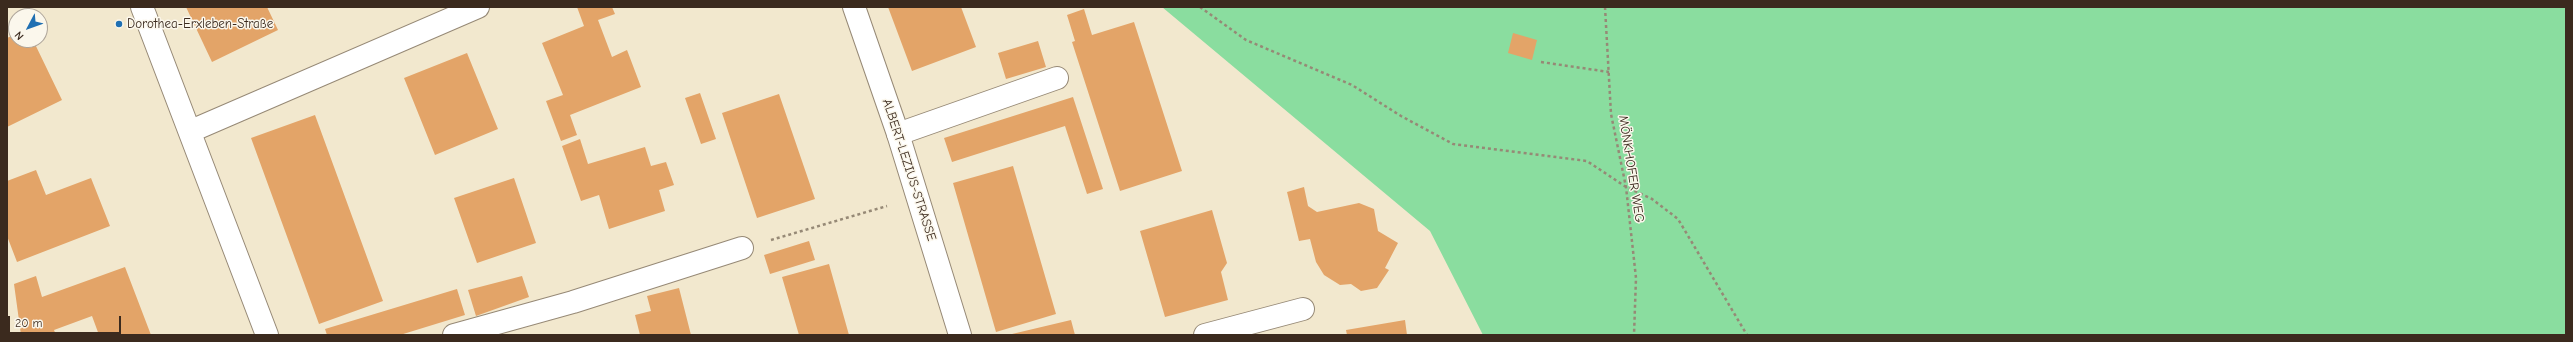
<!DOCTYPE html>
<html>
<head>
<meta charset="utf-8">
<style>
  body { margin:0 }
  #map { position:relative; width:2573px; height:342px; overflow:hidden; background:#f2e8ce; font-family:"Comic Neue",sans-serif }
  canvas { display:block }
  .frame { position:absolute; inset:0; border:8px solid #3b2a1e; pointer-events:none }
  .north { position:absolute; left:8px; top:8px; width:40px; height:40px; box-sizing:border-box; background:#fbf7ec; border:1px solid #aea59a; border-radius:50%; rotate:229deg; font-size:11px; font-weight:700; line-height:16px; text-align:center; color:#3b2a1e }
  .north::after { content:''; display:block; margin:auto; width:14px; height:18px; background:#1f6fb2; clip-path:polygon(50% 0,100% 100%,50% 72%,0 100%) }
  .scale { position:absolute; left:8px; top:316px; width:113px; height:18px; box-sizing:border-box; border:2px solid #3b2a1e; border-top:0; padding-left:5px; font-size:12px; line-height:14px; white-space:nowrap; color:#3b2a1e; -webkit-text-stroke:3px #fbf7ec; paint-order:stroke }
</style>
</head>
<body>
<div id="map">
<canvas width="2573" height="342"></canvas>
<div class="frame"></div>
<div class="north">N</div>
<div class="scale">20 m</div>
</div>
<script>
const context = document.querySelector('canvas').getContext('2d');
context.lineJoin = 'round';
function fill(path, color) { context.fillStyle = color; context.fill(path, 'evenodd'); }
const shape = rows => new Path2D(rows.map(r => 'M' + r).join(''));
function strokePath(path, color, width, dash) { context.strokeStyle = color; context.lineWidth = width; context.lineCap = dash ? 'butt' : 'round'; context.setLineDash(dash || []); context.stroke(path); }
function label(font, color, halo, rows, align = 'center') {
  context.font = font + ' "Comic Neue",sans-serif'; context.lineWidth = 3; context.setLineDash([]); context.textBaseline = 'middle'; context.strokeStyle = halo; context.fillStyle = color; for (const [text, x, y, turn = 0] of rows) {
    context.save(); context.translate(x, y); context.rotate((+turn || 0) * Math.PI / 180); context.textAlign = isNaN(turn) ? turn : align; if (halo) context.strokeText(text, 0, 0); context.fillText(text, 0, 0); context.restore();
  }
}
fill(shape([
  [1162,7,2566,7,2566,335,1483,335,1430,231]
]), '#8add9f');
fill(shape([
  [186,7,267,7,278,30,212,62],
  [577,7,612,7,615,14,598,20,612,57,627,50,641,87,570,115,577,135,561,141,546,101,563,95,542,43,584,26],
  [888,7,961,7,976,47,912,71],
  [1084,9,1092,35,1134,22,1182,171,1120,191,1072,42,1075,41,1067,15],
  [1513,33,1537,40,1532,60,1508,53],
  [16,34,16,40,33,40,62,100,7,127,7,38],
  [1038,41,1046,67,1006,79,998,53],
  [467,53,498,129,435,155,404,78],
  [700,93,716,139,701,144,685,98],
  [779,94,815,199,757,218,722,113],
  [1073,97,1103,189,1087,194,1065,126,952,162,944,138],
  [315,115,383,301,319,324,251,138],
  [580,139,588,164,645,147,651,166,666,162,674,185,659,190,665,211,609,229,599,195,581,201,562,146],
  [1013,166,1056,314,996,332,953,183],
  [36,170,46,195,91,178,110,226,17,262,7,236,7,181],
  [514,178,536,243,477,263,454,198],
  [1304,187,1308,206,1317,212,1359,203,1374,209,1378,231,1398,243,1385,268,1389,270,1377,288,1361,291,1351,284,1340,285,1324,275,1316,262,1310,239,1299,241,1287,192],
  [1212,210,1227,263,1221,272,1228,300,1165,317,1140,231],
  [809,241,815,260,770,274,764,255],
  [829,264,849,335,799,335,782,277],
  [125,267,151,335,99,335,92,316,54,330,56,335,21,335,14,284,36,276,42,297],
  [522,276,529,297,476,316,468,290],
  [679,288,691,335,640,335,635,315,651,311,647,296],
  [457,289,465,315,400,335,327,335,325,329],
  [1071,320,1075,335,1012,335,1012,334],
  [1405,320,1407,335,1347,335,1346,330]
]), '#e3a468');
const service = shape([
  [191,131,478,7],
  [898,134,1057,78],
  [454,335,573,302,742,248],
  [1205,335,1303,309]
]);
const minor = shape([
  [142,7,267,335],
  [854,7,898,134,960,335]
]);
strokePath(service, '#968976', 24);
strokePath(minor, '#968976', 24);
strokePath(shape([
  [1200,7,1246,40,1352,85,1401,116,1453,144,1587,161,1626,187,1652,199,1678,219,1747,335],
  [1605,7,1611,114,1626,187,1636,278,1634,335],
  [1541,62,1609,72],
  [771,240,887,206]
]), '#968976', 2.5, [3, 3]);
strokePath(service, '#fff', 22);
strokePath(minor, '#fff', 22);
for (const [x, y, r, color] of [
  [119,24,4,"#1f6fb2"]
]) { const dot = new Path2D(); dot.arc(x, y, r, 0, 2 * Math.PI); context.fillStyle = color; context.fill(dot); strokePath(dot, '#fbf7ec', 1.5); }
label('13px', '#3b2a1e', '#fbf7ec', [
  ["Dorothea-Erxleben-Straße",127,24]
], 'left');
label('13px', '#3b2a1e', '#fbf7ec', [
  ["MÖNKHOFER WEG",1631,169,81],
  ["ALBERT-LEZIUS-STRASSE",909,170,72]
]);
</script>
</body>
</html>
